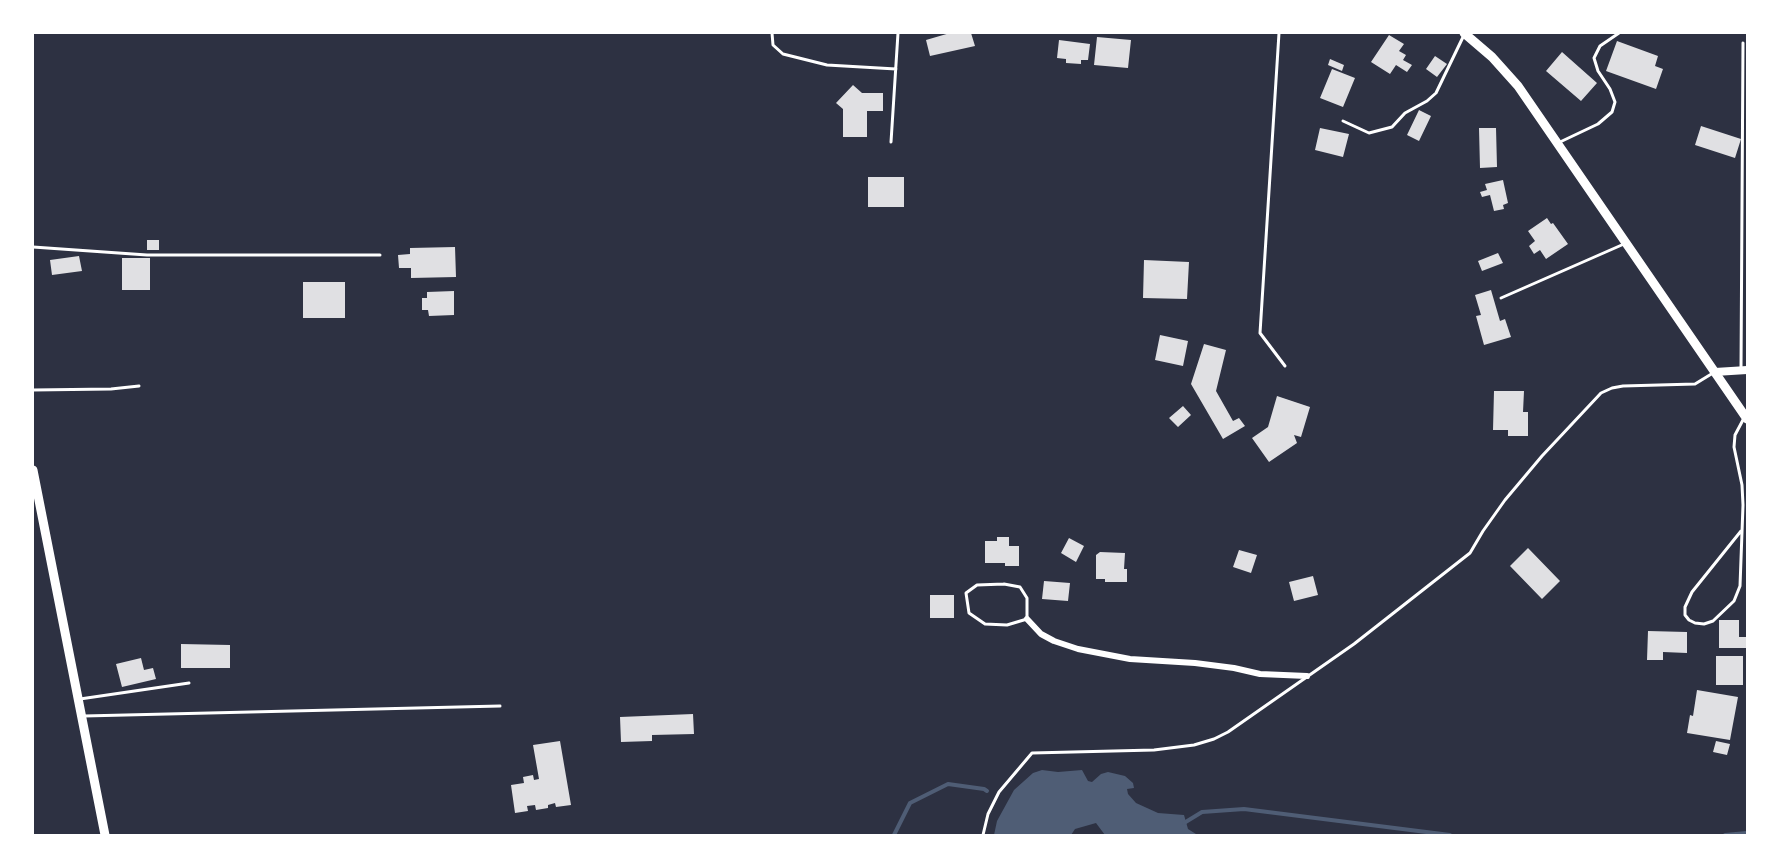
<!DOCTYPE html>
<html>
<head>
<meta charset="utf-8">
<style>
  body { margin:0 }
  #map { position:relative; width:1780px; height:868px; overflow:hidden; background:#2d3142; font-family:Mulish,sans-serif }
  canvas { display:block }
  .frame { position:absolute; inset:0; border:34px solid #fff; pointer-events:none }
</style>
</head>
<body>
<div id="map">
<canvas width="1780" height="868"></canvas>
<div class="frame"></div>
</div>
<script>
const context = document.querySelector('canvas').getContext('2d');
context.lineJoin = 'round';
function fill(path, color) { context.fillStyle = color; context.fill(path, 'evenodd'); }
const shape = rows => new Path2D(rows.map(r => 'M' + r).join(''));
function strokePath(path, color, width, dash) { context.strokeStyle = color; context.lineWidth = width; context.lineCap = dash ? 'butt' : 'round'; context.setLineDash(dash || []); context.stroke(path); }
fill(shape([
  [1042,770,1058,772,1082,770,1088,781,1092,782,1101,774,1108,772,1125,776,1133,783,1134,788,1127,789,1128,794,1136,803,1158,813,1184,815,1188,829,1196,834,1105,835,1096,823,1075,829,1071,835,994,835,997,821,1014,790,1033,773]
]), '#4f5d75');
strokePath(shape([
  [1184,823,1202,812,1244,809,1450,835],
  [894,835,910,803,948,784,984,789,987,791],
  [1725,835,1747,833]
]), '#4f5d75', 4);
fill(shape([
  [950,33,971,33,975,46,930,56,926,40],
  [1389,35,1404,44,1399,51,1406,55,1403,60,1412,65,1407,72,1396,65,1390,74,1371,62],
  [1097,37,1131,40,1128,68,1094,65],
  [1059,40,1090,44,1088,60,1081,60,1081,64,1066,63,1066,59,1057,58],
  [1617,41,1658,56,1655,66,1663,69,1656,89,1606,71],
  [1562,52,1597,83,1581,101,1546,71],
  [1435,56,1447,64,1437,77,1426,69],
  [1330,59,1344,65,1342,71,1328,65],
  [1332,69,1355,78,1343,107,1320,98],
  [853,85,862,93,883,93,883,111,867,111,867,137,843,137,843,109,836,103],
  [1419,110,1431,116,1419,141,1407,135],
  [1701,126,1741,139,1735,158,1695,145],
  [1320,128,1349,134,1343,157,1315,150],
  [1479,128,1496,128,1497,167,1480,168],
  [868,177,904,177,904,207,868,207],
  [1503,180,1508,203,1503,205,1504,209,1494,211,1490,195,1482,197,1480,192,1487,190,1485,184],
  [1547,218,1551,224,1553,223,1568,244,1546,259,1540,250,1534,254,1529,246,1535,241,1528,231],
  [147,240,159,240,159,250,147,250],
  [455,247,456,277,411,278,411,268,399,268,398,255,410,254,410,248],
  [1498,253,1503,263,1482,271,1478,261],
  [79,256,82,271,52,275,50,260],
  [122,258,150,258,150,290,122,290],
  [1144,260,1189,262,1187,299,1143,298],
  [303,282,345,282,345,318,303,318],
  [1491,290,1500,321,1505,319,1511,337,1484,345,1476,316,1481,315,1475,295],
  [454,291,454,315,429,316,428,310,422,310,422,298,427,298,427,292],
  [1160,335,1188,341,1183,366,1155,360],
  [1204,344,1226,350,1216,391,1233,421,1239,418,1245,426,1223,439,1191,384],
  [1494,391,1524,391,1523,412,1528,412,1528,436,1508,436,1508,430,1493,430],
  [1277,396,1310,407,1301,437,1294,435,1297,443,1269,462,1252,438,1268,427],
  [1183,406,1191,415,1178,427,1169,418],
  [997,537,1009,537,1009,546,1019,546,1019,566,1005,566,1005,563,985,563,985,541,997,541],
  [1069,538,1084,546,1076,562,1061,553],
  [1528,548,1560,581,1542,599,1510,566],
  [1239,550,1257,555,1251,573,1233,567],
  [1100,552,1125,553,1124,569,1127,569,1127,582,1105,582,1105,579,1096,579,1096,555],
  [1313,576,1318,595,1294,601,1289,582],
  [1044,581,1070,583,1068,601,1042,599],
  [930,595,954,595,954,618,930,618],
  [1719,620,1739,620,1739,637,1747,637,1747,648,1719,648],
  [1648,631,1687,632,1687,653,1663,652,1663,660,1647,660],
  [181,644,230,645,230,668,181,668],
  [1716,656,1743,656,1743,685,1716,685],
  [141,658,144,670,153,668,156,679,122,687,116,664],
  [1697,690,1738,697,1730,740,1687,733,1690,715,1693,716],
  [693,714,694,734,652,735,652,741,621,742,620,717],
  [560,741,571,805,556,807,555,803,548,805,548,808,536,810,535,805,527,806,528,811,515,813,511,785,524,783,523,777,533,775,534,780,539,779,533,745],
  [1716,741,1730,744,1727,755,1713,752]
]), '#e0e0e3');
strokePath(shape([
  [772,33,773,45,783,54,827,65,896,69],
  [1279,33,1260,333,1285,366],
  [1343,121,1369,133,1392,127,1405,113,1427,101,1436,93,1464,35],
  [891,142,898,33],
  [1560,142,1598,124,1612,112,1615,102,1610,89,1598,71,1594,58,1600,46,1619,33],
  [33,247,147,255,380,255],
  [1501,298,1624,244],
  [1741,368,1743,43],
  [33,390,111,389,139,386],
  [1741,531,1692,592,1685,607,1685,615,1689,620,1695,623,1704,624,1713,621,1734,601,1740,586,1743,505,1742,485,1734,447,1735,435,1744,418],
  [1004,584,1020,587,1027,598,1027,619,1007,625,985,624,969,613,966,593,977,585,1004,584],
  [80,699,189,683],
  [84,716,500,706],
  [983,835,988,814,999,792,1032,753,1154,750,1194,745,1214,739,1228,732,1354,644,1470,553,1483,531,1505,500,1542,456,1601,393,1612,388,1623,386,1695,384,1713,373]
]), '#fff', 3);
strokePath(shape([
  [1027,619,1041,634,1054,641,1078,649,1130,659,1195,663,1234,668,1260,674,1307,676]
]), '#fff', 6);
strokePath(shape([
  [1715,372,1747,370]
]), '#fff', 8);
strokePath(shape([
  [1464,33,1492,57,1518,86,1747,419],
  [33,470,105,835]
]), '#fff', 9);
</script>
</body>
</html>
